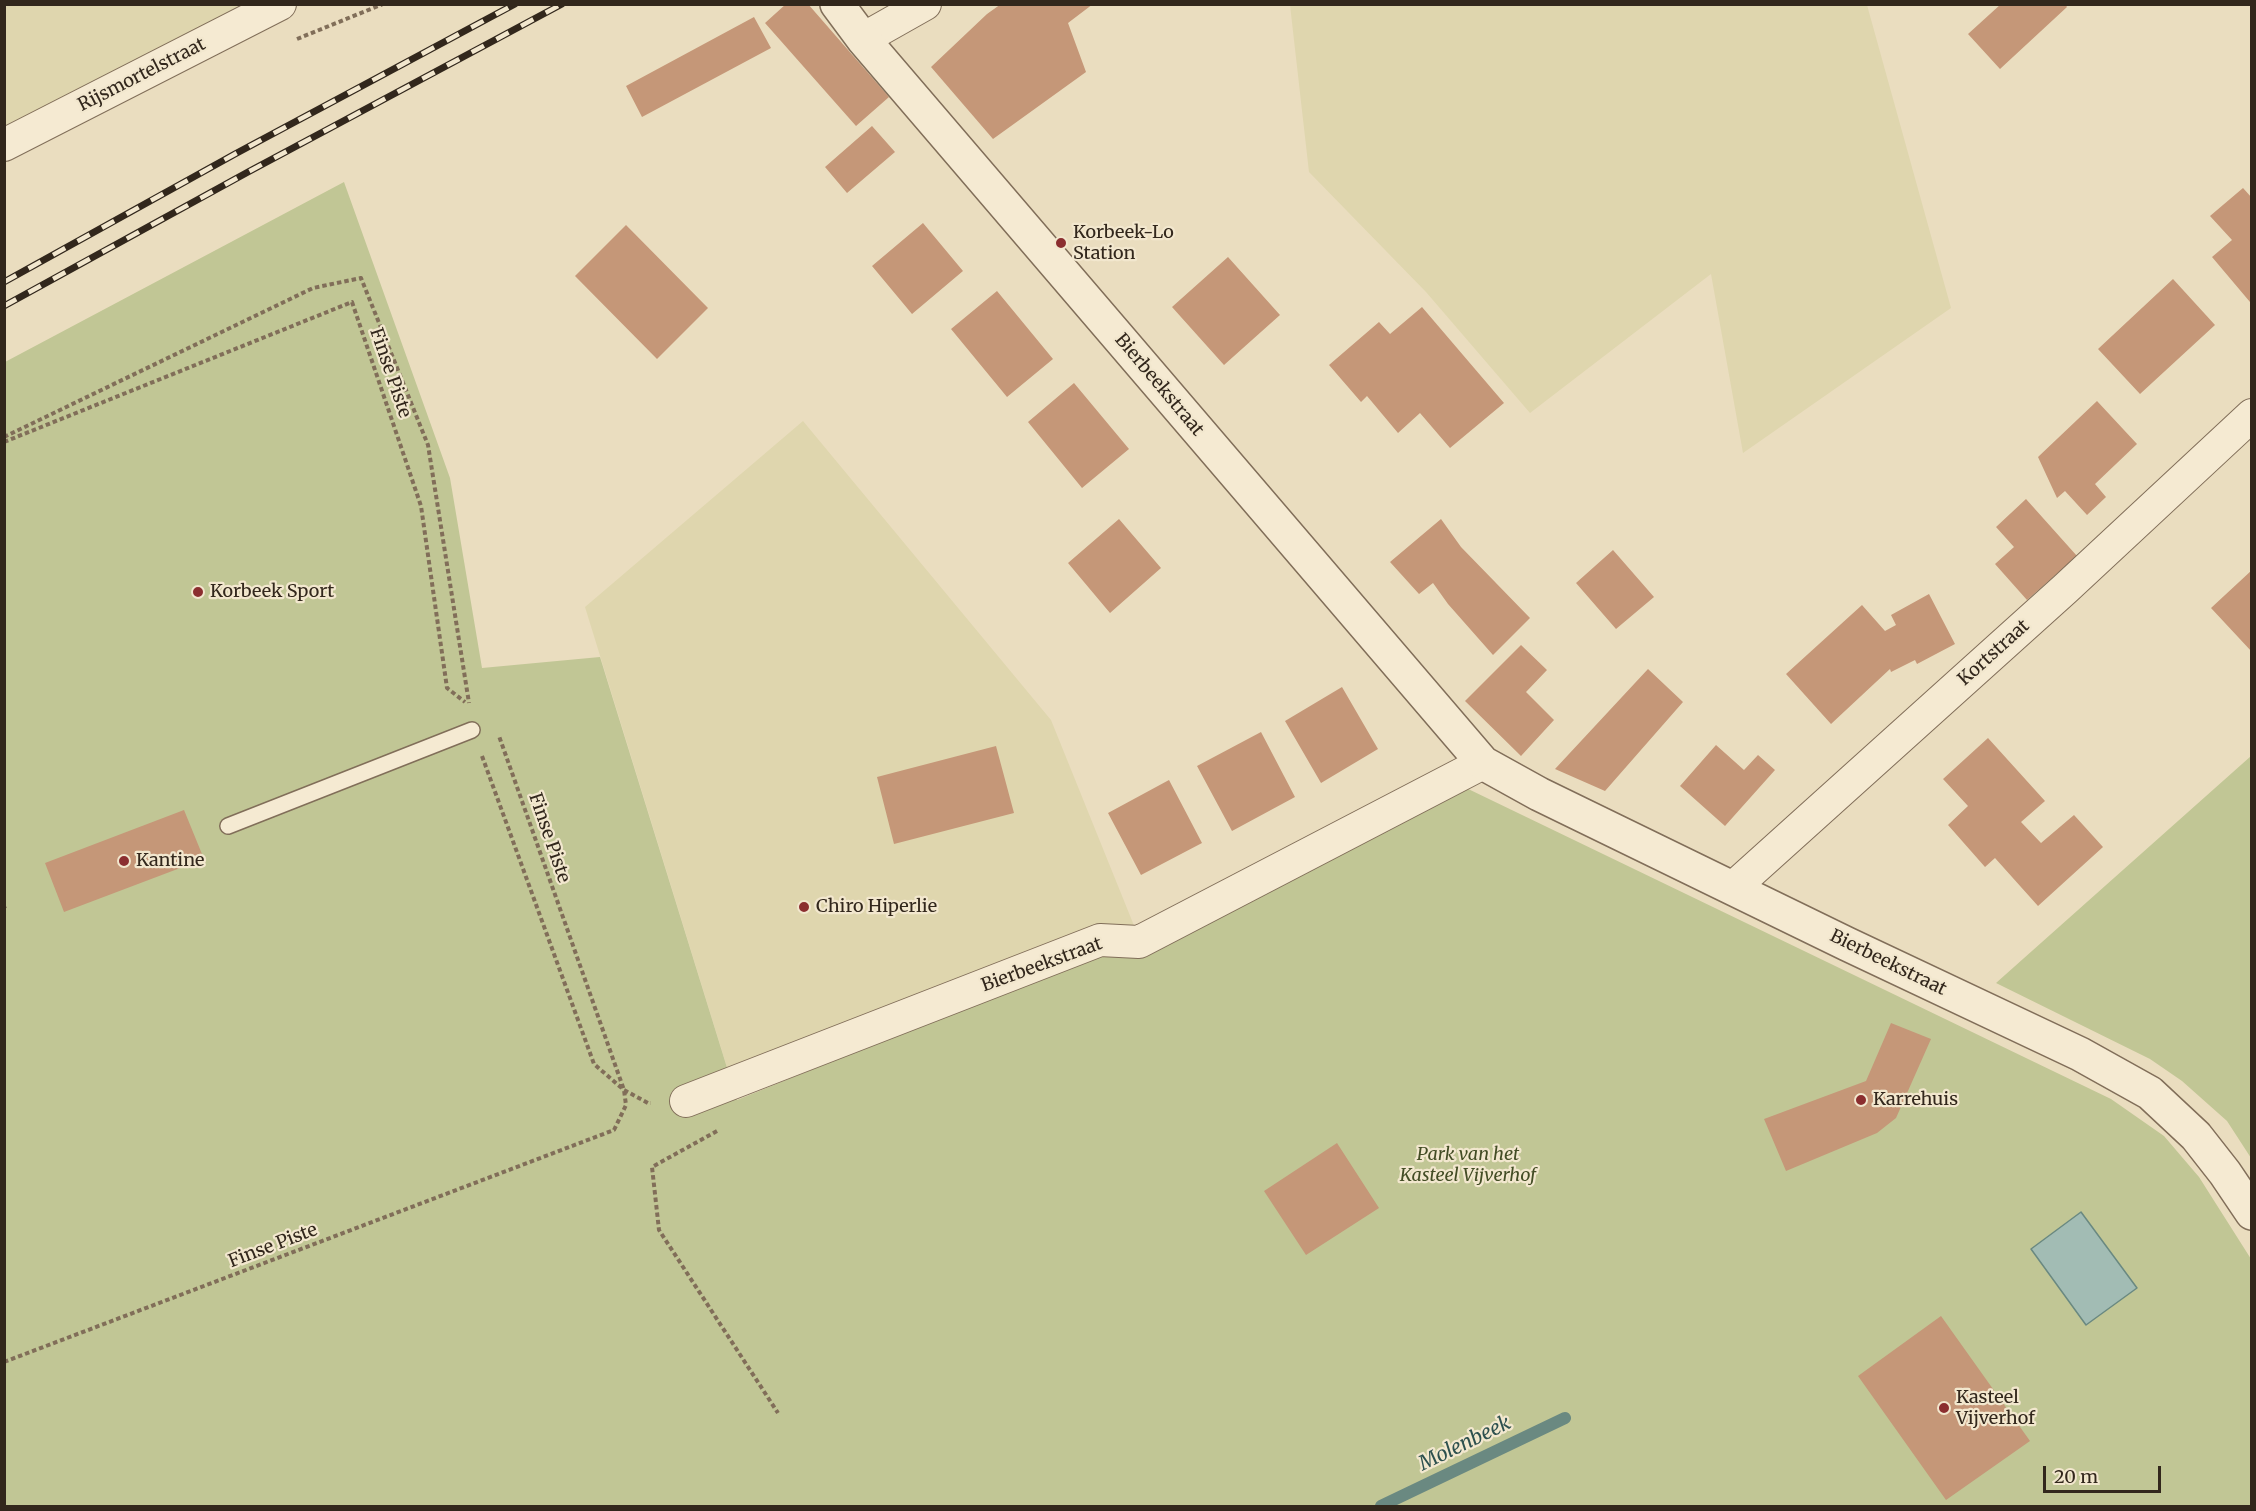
<!DOCTYPE html>
<html>
<head>
<meta charset="utf-8">
<style>
  body { margin:0 }
  #map { position:relative; width:2256px; height:1511px; overflow:hidden; background:#eaddbf; font-family:Merriweather,serif }
  canvas { display:block }
  .frame { position:absolute; inset:0; border:6px solid #32271c; pointer-events:none }
  .scale { position:absolute; left:2043px; top:1466px; width:118px; height:27px; box-sizing:border-box; border:3px solid #32271c; border-top:0; padding-left:8px; font-size:18px; line-height:21px; white-space:nowrap; color:#32271c; -webkit-text-stroke:4px #f2e7ce; paint-order:stroke }
</style>
</head>
<body>
<div id="map">
<canvas width="2256" height="1511"></canvas>
<div class="frame"></div>
<div class="scale">20 m</div>
</div>
<script>
const context = document.querySelector('canvas').getContext('2d');
context.lineJoin = 'round';
function fill(path, color) { context.fillStyle = color; context.fill(path, 'evenodd'); }
const shape = rows => new Path2D(rows.map(r => 'M' + r).join(''));
function strokePath(path, color, width, dash) { context.strokeStyle = color; context.lineWidth = width; context.lineCap = dash ? 'butt' : 'round'; context.setLineDash(dash || []); context.stroke(path); }
function label(font, color, halo, rows, align = 'center') {
  context.font = font + ' Merriweather,serif'; context.lineWidth = 4.5; context.setLineDash([]); context.textBaseline = 'middle'; context.strokeStyle = halo; context.fillStyle = color; for (const [text, x, y, turn = 0] of rows) {
    context.save(); context.translate(x, y); context.rotate((+turn || 0) * Math.PI / 180); context.textAlign = isNaN(turn) ? turn : align; if (halo) context.strokeText(text, 0, 0); context.fillText(text, 0, 0); context.restore();
  }
}
fill(shape([
  [5,5,249,5,5,131],
  [1290,5,1867,5,1951,308,1743,453,1711,274,1530,413,1426,292,1309,172],
  [803,421,1051,720,1137,933,730,1077,585,607]
]), '#dfd6ae');
fill(shape([
  [344,182,450,478,482,668,600,657,737,1100,1114,947,1462,786,2111,1099,2164,1136,2199,1177,2251,1259,2251,1506,5,1506,5,362],
  [2251,756,2251,1158,2227,1121,2182,1081,2150,1059,1996,983]
]), '#c1c695');
const water = shape([
  [2081,1212,2137,1288,2086,1325,2031,1249,2081,1212]
]);
fill(water, '#a2bcb4');
strokePath(water, '#6a8981', 1.5);
strokePath(shape([
  [1381,1506,1565,1418]
]), '#6a8981', 12);
fill(shape([
  [786,4,808,4,889,97,856,126,765,23],
  [1001,4,1093,4,1068,23,1086,72,993,139,931,67,987,14],
  [2001,4,2065,4,2067,7,2000,69,1968,34],
  [754,17,771,48,642,117,626,86],
  [872,126,895,152,847,193,825,167],
  [2243,188,2252,198,2250,302,2212,257,2232,240,2210,216],
  [923,223,963,271,912,314,872,266],
  [626,225,708,308,657,359,575,276],
  [1228,257,1280,315,1224,365,1172,307],
  [2173,279,2215,325,2140,394,2098,349],
  [997,291,1053,359,1007,397,951,329],
  [1422,307,1504,403,1450,448,1420,413,1398,433,1367,396,1361,402,1329,365,1379,322,1390,334],
  [1074,383,1129,449,1082,488,1028,422],
  [2097,401,2137,444,2095,484,2106,497,2087,515,2065,491,2057,498,2038,457],
  [2026,499,2077,556,2027,600,1995,564,2014,547,1996,527],
  [1119,519,1161,568,1110,613,1068,563],
  [1441,519,1461,547,1530,618,1493,655,1448,604,1433,583,1419,594,1390,562],
  [1613,550,1654,597,1616,629,1576,583],
  [2252,570,2252,652,2211,608],
  [1929,594,1955,644,1917,664,1915,660,1891,672,1890,669,1831,724,1786,674,1862,605,1885,631,1896,625,1891,615],
  [1521,645,1547,670,1526,692,1554,720,1521,756,1465,701],
  [1648,669,1683,702,1605,791,1555,769],
  [1342,687,1378,749,1321,783,1285,721],
  [1261,732,1295,797,1232,831,1197,766],
  [1988,738,2045,801,2021,822,2041,843,2074,815,2103,847,2038,906,1995,858,1985,867,1948,825,1968,806,1943,779],
  [1716,745,1744,770,1758,755,1775,770,1725,826,1680,786],
  [996,746,1014,813,894,844,877,777],
  [1169,780,1202,843,1141,875,1108,813],
  [184,810,204,859,64,912,45,863],
  [1891,1023,1931,1039,1896,1118,1877,1133,1786,1171,1764,1119,1866,1081],
  [1337,1143,1379,1208,1306,1255,1264,1191],
  [1941,1316,2030,1441,1946,1500,1858,1376]
]), '#c59778');
const service = shape([
  [228,826,472,730]
]);
const minor = shape([
  [863,39,925,4],
  [4,145,280,4],
  [1734,887,2065,589,2252,415],
  [686,1101,1100,940,1139,942,1483,763]
]);
const tertiary = shape([
  [837,4,863,39,1483,763,1539,794,1847,944,2080,1054,2150,1093,2196,1136,2225,1173,2252,1213]
]);
strokePath(service, '#816e59', 18);
strokePath(minor, '#816e59', 34);
strokePath(tertiary, '#816e59', 36);
strokePath(shape([
  [297,39,383,4],
  [4,437,313,288,361,278,428,445,469,703],
  [4,442,352,302,421,506,447,688,465,702],
  [482,756,594,1064,624,1090,648,1103,651,1103],
  [4,907,6,906],
  [717,1131,652,1167,659,1230,778,1413],
  [4,1362,614,1130,626,1105,624,1090,499,736]
]), '#816e59', 4, [4.5, 3]);
strokePath(service, '#f5ead2', 15);
strokePath(minor, '#f5ead2', 32);
strokePath(tertiary, '#f5ead2', 33);
const rail = shape([
  [4,282,235,154,515,4],
  [4,306,248,172,562,4]
]);
strokePath(rail, '#32271c', 7);
strokePath(rail, '#f2e7ce', 4.5, [14]);
for (const [x, y, r, color] of [
  [1061,243,6,"#8b2e2f"],
  [198,592,6,"#8b2e2f"],
  [124,861,6,"#8b2e2f"],
  [804,907,6,"#8b2e2f"],
  [1861,1100,6,"#8b2e2f"],
  [1944,1408,6,"#8b2e2f"]
]) { const dot = new Path2D(); dot.arc(x, y, r, 0, 2 * Math.PI); context.fillStyle = color; context.fill(dot); strokePath(dot, '#f2e7ce', 2); }
label('18px', '#32271c', '#f2e7ce', [
  ["Rijsmortelstraat",142,75,-27],
  ["Finse Piste",390,373,71],
  ["Bierbeekstraat",1159,385,50],
  ["Kortstraat",1994,653,-42],
  ["Finse Piste",549,838,71],
  ["Bierbeekstraat",1888,963,26],
  ["Bierbeekstraat",1042,965,-20],
  ["Finse Piste",273,1246,-21]
]);
label('18px', '#32271c', '#f2e7ce', [
  ["Korbeek-Lo",1073,233],
  ["Station",1073,254],
  ["Korbeek Sport",210,592],
  ["Kantine",136,861],
  ["Chiro Hiperlie",816,907],
  ["Karrehuis",1873,1100],
  ["Kasteel",1956,1398],
  ["Vijverhof",1956,1419]
], 'left');
label('italic 18px', '#434d25', '#f2e7ce', [
  ["Park van het",1468,1155],
  ["Kasteel Vijverhof",1468,1176]
]);
label('italic 20px', '#2d504e', '#f2e7ce', [
  ["Molenbeek",1465,1444,-26]
]);
</script>
</body>
</html>
